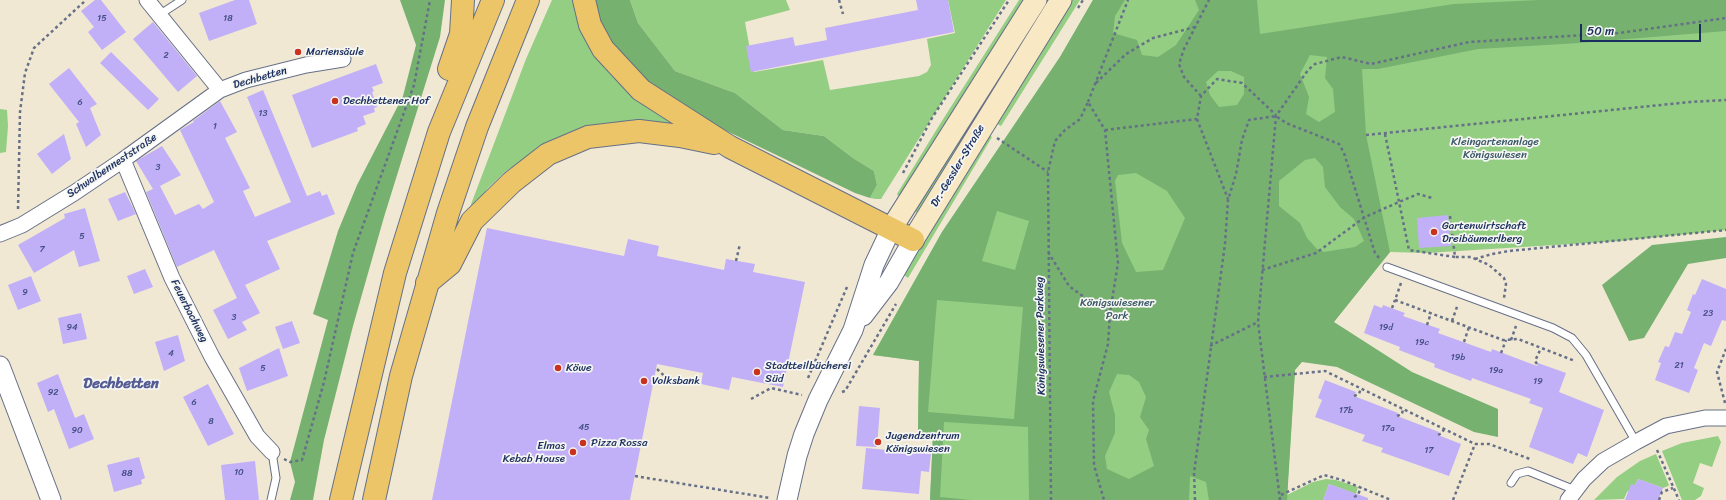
<!DOCTYPE html>
<html>
<head>
<meta charset="utf-8">
<style>
  body { margin:0 }
  #map { position:relative; width:1726px; height:500px; overflow:hidden; background:#f1e8d4; font-family:Sriracha,sans-serif }
  canvas { display:block }
  .scale { position:absolute; left:1580px; top:24px; width:121px; height:18px; box-sizing:border-box; border:2px solid #1b2f5e; border-top:0; padding-left:5px; font-size:12px; line-height:14px; white-space:nowrap; color:#1b2f5e; -webkit-text-stroke:3px #f6f6f2; paint-order:stroke }
</style>
</head>
<body>
<div id="map">
<canvas width="1726" height="500"></canvas>
<div class="scale">50 m</div>
</div>
<script>
const context = document.querySelector('canvas').getContext('2d');
context.lineJoin = 'round';
function fill(path, color) { context.fillStyle = color; context.fill(path, 'evenodd'); }
const shape = rows => new Path2D(rows.map(r => 'M' + r).join(''));
function strokePath(path, color, width, dash) { context.strokeStyle = color; context.lineWidth = width; context.lineCap = dash ? 'butt' : 'round'; context.setLineDash(dash || []); context.stroke(path); }
function label(font, color, halo, rows, align = 'center') {
  context.font = font + ' Sriracha,sans-serif'; context.lineWidth = 3.5; context.setLineDash([]); context.textBaseline = 'middle'; context.strokeStyle = halo; context.fillStyle = color; for (const [text, x, y, turn = 0] of rows) {
    context.save(); context.translate(x, y); context.rotate((+turn || 0) * Math.PI / 180); context.textAlign = isNaN(turn) ? turn : align; if (halo) context.strokeText(text, 0, 0); context.fillText(text, 0, 0); context.restore();
  }
}
fill(shape([
  [552,0,572,0,586,39,596,56,612,76,636,98,675,125,546,145,506,171,488,188,473,208,470,207,526,59],
  [630,0,786,0,790,10,745,22,754,72,823,60,830,90,919,76,927,72,931,65,927,39,955,33,948,0,1006,0,881,199,876,199,870,198,877,185,874,171,853,158,824,136,783,130,735,93,675,71,638,23],
  [1019,0,1027,0,903,193,898,196,897,194,940,124],
  [1047,0,1052,0,918,213,915,212,931,184],
  [1072,0,1080,0,1001,126,995,123],
  [1093,0,1726,0,1726,230,1620,241,1426,253,1390,252,1295,370,1287,495,1313,482,1326,479,1336,480,1358,487,1356,494,1329,484,1323,500,930,500,933,434,918,432,919,361,873,355,942,232,1060,57],
  [0,109,7,110,8,126,6,152,0,153],
  [987,134,992,137,908,278,904,275,932,225],
  [1718,436,1721,442,1712,467,1700,463,1693,483,1704,488,1701,496,1695,500,1682,500,1662,451,1682,443],
  [1656,454,1669,485,1668,486,1663,488,1638,479,1635,485,1627,492,1624,499,1594,500,1617,477,1640,461]
]), '#93ce82');
fill(shape([
  [400,0,445,0,440,37,384,217,353,326,324,440,313,500,290,500,295,482,290,462,328,320,313,314,338,231,357,185,403,96,416,45],
  [590,0,630,0,638,23,675,71,735,93,783,130,824,136,853,158,874,171,877,185,870,198,855,193,677,107,647,87,609,46],
  [1093,0,1125,0,1115,16,1113,33,1137,40,1142,55,1158,57,1176,45,1199,10,1195,0,1257,0,1260,34,1454,4,1540,0,1726,0,1726,31,1579,43,1478,49,1378,69,1362,69,1366,135,1390,252,1334,322,1412,372,1498,409,1498,437,1474,432,1337,367,1302,362,1295,370,1287,500,1209,500,1206,482,1190,476,1189,500,1029,500,1028,427,944,422,940,497,971,500,930,500,933,434,918,432,919,361,873,355,942,232,1060,57],
  [1310,55,1327,57,1325,78,1333,89,1335,112,1319,122,1306,114,1309,97,1300,74],
  [1218,71,1231,71,1244,77,1244,94,1237,105,1219,107,1210,95,1206,82],
  [1315,158,1323,167,1325,187,1340,207,1354,219,1360,232,1364,241,1355,247,1324,252,1317,249,1307,238,1300,223,1279,206,1279,181,1305,160],
  [1136,173,1167,191,1185,218,1163,270,1136,272,1122,243,1115,181,1118,175],
  [997,211,1029,221,1015,270,982,261],
  [937,300,1023,307,1014,419,928,412],
  [1117,374,1129,375,1139,382,1146,397,1140,417,1149,430,1146,439,1154,466,1129,479,1107,469,1105,456,1115,433,1115,415,1109,392],
  [1726,237,1726,258,1688,264,1644,338,1629,341,1602,285,1652,245]
]), '#76b170');
fill(shape([
  [95,0,101,0,126,32,102,50,88,32,94,27,81,11],
  [235,0,249,0,257,24,209,41,199,13],
  [916,0,948,0,954,32,751,72,746,46,793,37,795,46,827,40,825,28,918,10],
  [153,22,197,76,178,92,133,39],
  [111,52,159,99,148,110,100,63],
  [376,64,383,83,372,87,374,91,372,92,377,107,374,108,375,112,363,116,366,124,357,128,358,131,312,148,292,95],
  [69,68,97,104,90,108,101,135,86,147,76,124,79,122,49,84],
  [263,90,307,196,320,191,322,196,327,194,335,214,267,241,280,269,245,285,260,313,242,322,247,330,228,339,213,310,237,298,214,250,177,267,146,192,153,189,136,161,162,146,181,175,160,186,175,215,199,204,203,209,214,202,180,130,194,122,193,121,220,101,237,132,225,138,250,188,243,191,255,217,291,202,247,97],
  [64,134,71,159,52,174,37,154],
  [125,192,136,214,118,221,108,199],
  [85,208,100,261,79,267,74,250,34,273,18,245,65,218,64,214],
  [1448,215,1451,246,1419,248,1417,218],
  [487,228,624,256,628,239,659,246,657,256,724,270,726,259,755,264,753,272,805,282,783,387,732,377,729,390,701,384,703,373,657,364,630,500,432,500],
  [145,269,153,287,134,294,127,276],
  [31,276,41,301,18,310,8,285],
  [1702,279,1726,289,1726,321,1722,320,1711,346,1704,343,1694,368,1698,370,1689,393,1655,380,1661,363,1658,362,1665,346,1669,347,1675,332,1682,334,1691,312,1687,310,1693,294,1695,295],
  [1374,305,1382,308,1383,305,1405,313,1403,316,1440,329,1438,333,1491,352,1492,349,1537,366,1538,363,1566,373,1559,392,1604,410,1587,457,1578,453,1573,464,1529,447,1543,408,1529,403,1531,399,1472,378,1471,381,1434,367,1435,364,1399,350,1400,347,1364,333],
  [81,313,87,339,63,344,58,318],
  [292,321,300,343,283,349,275,327],
  [178,335,185,361,164,371,155,342],
  [279,348,288,376,247,391,239,368],
  [58,374,75,418,84,414,94,439,69,449,54,409,48,412,37,383],
  [1325,380,1356,392,1354,396,1398,413,1397,416,1439,432,1438,435,1461,444,1449,476,1381,452,1383,448,1362,441,1365,435,1315,417,1322,400,1318,398],
  [208,384,234,434,208,446,183,397],
  [859,406,880,408,877,447,856,446],
  [866,448,931,454,929,472,921,471,919,494,862,489],
  [139,457,145,478,141,480,142,484,114,492,107,465],
  [255,461,259,500,225,500,221,465],
  [1638,479,1663,488,1658,500,1625,500,1631,484,1635,485],
  [1329,484,1368,498,1368,500,1323,500]
]), '#c1aff8');
const service = shape([
  [159,15,182,0],
  [1387,267,1553,328,1572,338,1586,355,1636,442],
  [1511,483,1517,474,1528,471,1575,490],
  [271,500,276,478,272,452]
]);
const minor = shape([
  [147,0,220,90,246,80,306,65,343,59],
  [123,160,172,278,212,357,257,436,272,452],
  [0,234,22,225,74,193,123,160,220,90],
  [1568,500,1584,479,1603,461,1636,442,1666,426,1705,418,1726,418]
]);
const tertiary = shape([
  [863,316,889,282,913,240],
  [0,366,51,500],
  [787,500,797,456,804,434,818,400,853,330,874,265,891,229]
]);
const secondary = shape([
  [891,229,1036,0],
  [913,240,1061,0]
]);
const motorway = shape([
  [584,0,590,25,603,49,641,90,730,147,913,240],
  [449,69,461,34,463,0],
  [427,283,450,264,472,221,512,182,548,154,588,137,639,131,680,136,714,143],
  [341,500,395,273,439,132,493,0],
  [374,500,401,376,448,213,477,127,528,0]
]);
strokePath(service, '#667087', 9);
strokePath(minor, '#667087', 17);
strokePath(tertiary, '#667087', 21);
strokePath(secondary, '#667087', 23);
strokePath(motorway, '#667087', 24);
strokePath(shape([
  [839,0,843,14],
  [1078,8,1083,0],
  [1096,83,1126,54,1153,38,1195,27],
  [1201,96,1184,77,1179,64,1184,49,1209,0],
  [1088,102,1128,0],
  [1197,119,1228,199],
  [1105,130,1197,119,1201,96,1217,79,1242,83,1276,115],
  [1385,134,1409,250,1455,257],
  [1366,135,1690,102,1726,100],
  [997,138,1048,172],
  [903,173,932,118,1009,0],
  [18,209,20,112,25,73,34,48,86,0],
  [1450,216,1455,257,1471,257,1489,265,1504,278,1506,284,1504,298],
  [1048,252,1069,286,1092,303,1110,313,1108,344,1093,401,1094,465,1104,500],
  [1475,259,1492,254,1509,251,1726,230],
  [736,261,740,244],
  [1262,270,1316,253,1365,217,1399,202,1418,194,1432,198],
  [1401,283,1395,300,1503,340,1518,339,1575,361],
  [1392,308,1395,300],
  [1452,321,1458,304],
  [1427,325,1431,313],
  [1511,340,1516,326],
  [1464,342,1469,327],
  [1210,346,1258,322],
  [1501,353,1506,340],
  [1537,364,1535,361,1541,348],
  [657,369,674,385],
  [1264,377,1325,371,1475,444,1489,444,1530,459],
  [808,378,847,287],
  [842,392,845,391,896,304],
  [1354,396,1359,394,1361,388],
  [751,399,771,388,802,395],
  [1725,403,1717,372,1726,349],
  [1397,416,1402,414,1403,409],
  [1438,435,1442,433,1444,429],
  [1657,450,1679,500],
  [284,459,290,462,302,460,324,382,353,253,414,85,430,0],
  [635,476,770,498],
  [1281,495,1324,475,1342,480,1391,500],
  [1354,497,1358,495,1361,487],
  [1051,500,1048,172,1055,141,1065,130,1080,119,1088,102,1105,130,1118,263,1110,313],
  [1195,500,1194,473,1225,244,1228,200,1236,174,1242,140,1249,120,1276,116,1286,123,1339,144,1344,153,1375,253,1380,259],
  [1280,500,1258,322,1276,116,1308,70,1315,64,1342,57,1371,64,1469,42,1619,33,1726,18],
  [1453,500,1475,444],
  [1659,500,1662,492,1673,488]
]), '#667087', 2.5, [3, 3]);
strokePath(service, '#fff', 7);
strokePath(minor, '#fff', 15);
strokePath(tertiary, '#fff', 19);
strokePath(secondary, '#f8e8c3', 21);
strokePath(motorway, '#edc569', 22);
for (const [x, y, r, color] of [
  [298,52,4,"#c8321e"],
  [335,101,4,"#c8321e"],
  [1434,232,4,"#c8321e"],
  [558,368,4,"#c8321e"],
  [757,372,4,"#c8321e"],
  [644,381,4,"#c8321e"],
  [878,442,4,"#c8321e"],
  [583,443,4,"#c8321e"],
  [573,452,4,"#c8321e"]
]) { const dot = new Path2D(); dot.arc(x, y, r, 0, 2 * Math.PI); context.fillStyle = color; context.fill(dot); strokePath(dot, '#f6f6f2', 1.5); }
label('9px', '#444f84', null, [
  ["15",102,19],
  ["18",228,19],
  ["2",166,56],
  ["6",80,103],
  ["13",263,114],
  ["1",215,127],
  ["3",158,168],
  ["5",82,237],
  ["7",42,250],
  ["9",25,293],
  ["23",1708,314],
  ["3",234,318],
  ["94",72,328],
  ["19d",1386,328],
  ["19c",1422,343],
  ["4",171,354],
  ["19b",1458,358],
  ["21",1679,366],
  ["5",263,369],
  ["19a",1496,371],
  ["19",1538,382],
  ["92",53,393],
  ["6",194,403],
  ["17b",1346,411],
  ["8",211,422],
  ["45",584,428],
  ["17a",1388,429],
  ["90",77,431],
  ["17",1429,451],
  ["10",239,473],
  ["88",127,474]
]);
label('11px', '#1b2f5e', '#f6f6f2', [
  ["Mariensäule",306,52],
  ["Dechbettener Hof",343,101],
  ["Gartenwirtschaft",1442,226],
  ["Dreibäumerlberg",1442,239],
  ["Stadtteilbücherei",765,366],
  ["Süd",765,379],
  ["Köwe",566,368],
  ["Volksbank",652,381],
  ["Jugendzentrum",886,436],
  ["Königswiesen",886,449],
  ["Pizza Rossa",591,443],
  ["Elmas",565,446,"right"],
  ["Kebab House",565,459,"right"]
], 'left');
label('11px', '#1b2f5e', '#f6f6f2', [
  ["Dechbetten",260,78,-16],
  ["Schwalbenneststraße",112,166,-34],
  ["Dr.-Gessler-Straße",958,166,-59],
  ["Feuerbachweg",189,311,63],
  ["Königswiesener Parkweg",1041,336,-91]
]);
label('11px', '#395767', '#f6f6f2', [
  ["Kleingartenanlage",1495,142],
  ["Königswiesen",1495,155],
  ["Königswiesener",1117,303],
  ["Park",1117,316]
]);
label('bold 15px', '#555c94', '#f6f6f2', [
  ["Dechbetten",121,384]
]);
</script>
</body>
</html>
